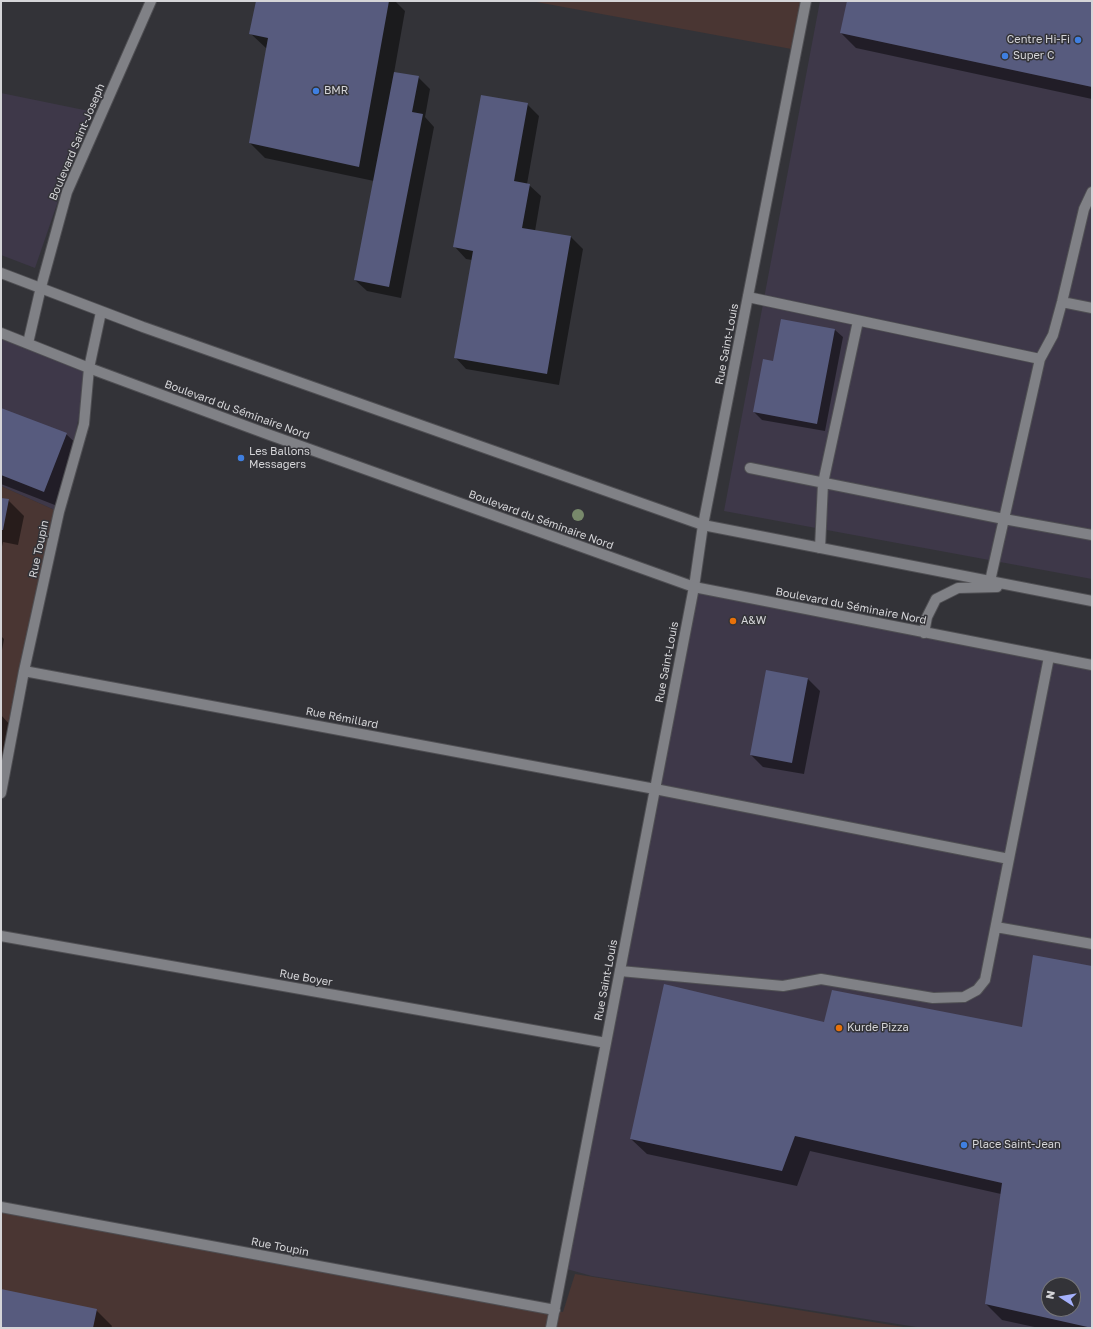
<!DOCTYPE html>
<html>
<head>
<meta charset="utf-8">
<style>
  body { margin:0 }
  #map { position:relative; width:1093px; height:1329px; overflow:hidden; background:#333338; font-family:"Golos Text",sans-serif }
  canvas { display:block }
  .frame { position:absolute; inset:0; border:2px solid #d5d5d8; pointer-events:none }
  .north { position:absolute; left:1041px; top:1277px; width:40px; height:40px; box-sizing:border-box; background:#333338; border:1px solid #747478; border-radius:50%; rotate:282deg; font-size:11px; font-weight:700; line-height:16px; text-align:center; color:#d5d5d8 }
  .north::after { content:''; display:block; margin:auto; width:14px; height:18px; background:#a5b1fc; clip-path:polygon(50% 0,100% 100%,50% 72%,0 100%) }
</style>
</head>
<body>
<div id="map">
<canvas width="1093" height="1329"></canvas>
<div class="frame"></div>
<div class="north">N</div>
</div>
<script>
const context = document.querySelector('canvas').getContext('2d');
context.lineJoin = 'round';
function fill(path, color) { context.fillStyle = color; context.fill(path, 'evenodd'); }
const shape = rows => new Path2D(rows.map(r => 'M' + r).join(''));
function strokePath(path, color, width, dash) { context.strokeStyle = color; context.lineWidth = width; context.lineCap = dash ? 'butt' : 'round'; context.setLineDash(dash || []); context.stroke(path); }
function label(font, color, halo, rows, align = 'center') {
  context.font = font + ' "Golos Text",sans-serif'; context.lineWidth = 3; context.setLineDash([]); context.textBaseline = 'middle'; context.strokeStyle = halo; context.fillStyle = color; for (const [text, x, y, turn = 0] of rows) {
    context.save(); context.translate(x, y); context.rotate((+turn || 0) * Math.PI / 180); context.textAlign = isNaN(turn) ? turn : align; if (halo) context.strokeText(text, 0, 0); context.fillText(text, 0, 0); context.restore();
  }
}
fill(shape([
  [820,1,1092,1,1092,579,724,511],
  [1,93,89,111,35,268,1,255],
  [1,333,89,368,59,512,1,486],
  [694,587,1092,665,1092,1328,923,1328,592,1276,563,1268],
  [1049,1285,1073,1285,1073,1309,1049,1309]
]), '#3e3849');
fill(shape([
  [531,1,806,1,797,50],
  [1,486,59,512,1,793],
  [1,1207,563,1312,575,1274,910,1328,1,1328]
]), '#4a3633');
fill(shape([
  [257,1,395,1,405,11,394,73,418,77,430,89,425,117,434,127,401,298,367,291,355,280,374,181,265,158,250,143,267,49,250,33],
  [848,1,1092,1,1092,99,856,48,841,33],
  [527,104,539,116,527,184,529,185,541,196,535,231,571,237,583,249,559,385,466,369,455,357,472,260,466,259,455,247],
  [835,330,843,337,825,431,762,420,754,412,774,362],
  [1,409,66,434,82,449,60,507,1,484],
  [1,499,8,500,24,516,18,545,3,542,1,551],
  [1,636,4,639,1,656],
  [767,672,808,679,820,691,804,774,763,767,751,755],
  [1,715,12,727,1,766],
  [1092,967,1092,1328,1039,1328,1002,1320,986,1304,1001,1194,810,1151,797,1186,647,1154,631,1139,825,1023,1022,1028],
  [1049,1285,1073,1285,1073,1309,1049,1309],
  [1,1290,96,1310,112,1326,111,1328,1,1328]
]), '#0007');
fill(shape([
  [256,1,389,1,359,167,249,143,268,38,249,34],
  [847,1,1092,1,1092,87,840,33],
  [394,72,419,76,412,112,423,114,389,287,354,280],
  [481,95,528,103,514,181,530,184,522,228,571,236,547,374,454,358,473,251,453,247],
  [781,319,835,329,817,424,753,412,763,359,773,361],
  [1,408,67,433,44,492,1,475],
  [1,498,9,499,3,530,1,530],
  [766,670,808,678,792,763,750,755],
  [1033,955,1092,966,1092,1328,985,1304,1002,1183,795,1136,782,1171,630,1139,664,984,824,1022,832,990,1022,1027],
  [1049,1285,1073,1285,1073,1309,1049,1309],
  [1,1289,97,1309,93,1328,1,1328]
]), '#575b7e');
const service = shape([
  [748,297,1040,359],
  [1062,302,1092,308],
  [750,468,1004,519,1092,535],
  [820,548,823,483,858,321],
  [990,581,1040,359,1053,335,1062,302,1084,209,1092,192],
  [655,789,1009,859],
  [996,927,1092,944],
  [620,971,783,986,821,979,933,998,964,997,977,990,985,980,1049,657]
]);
const minor = shape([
  [28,343,41,287,67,192,151,1],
  [24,671,655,789],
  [1,793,24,671,59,512,84,424,89,368,101,312],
  [1,936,606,1043],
  [1,1207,555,1310],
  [551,1328,694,587,703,525,806,1]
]);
const secondary = shape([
  [1,273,143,327,703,525,1092,601],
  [1,333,89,368,270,435,694,587,1092,665],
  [924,633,927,617,936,599,958,588,997,587]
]);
strokePath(service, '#4f4f53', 12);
strokePath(minor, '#4f4f53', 12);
strokePath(secondary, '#4f4f53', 12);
strokePath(service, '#808186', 10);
strokePath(minor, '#808186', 10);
strokePath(secondary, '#808186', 10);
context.fillStyle = '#78896b';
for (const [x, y] of [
  [578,515]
]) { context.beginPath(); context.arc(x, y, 6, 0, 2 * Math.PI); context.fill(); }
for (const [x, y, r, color] of [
  [1078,40,4,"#3f7fe0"],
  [1005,56,4,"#3f7fe0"],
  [316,91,4,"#3f7fe0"],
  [241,458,4,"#3f7fe0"],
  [733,621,4,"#e8710a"],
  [839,1028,4,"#e8710a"],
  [964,1145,4,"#3f7fe0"]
]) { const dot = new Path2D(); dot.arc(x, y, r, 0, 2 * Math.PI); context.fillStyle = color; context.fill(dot); strokePath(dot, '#333338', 1.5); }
label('11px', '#d5d5d8', '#333338', [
  ["Centre Hi-Fi",1070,40,"right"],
  ["Super C",1013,56],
  ["BMR",324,91],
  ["Les Ballons",249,452],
  ["Messagers",249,465],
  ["A&W",741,621],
  ["Kurde Pizza",847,1028],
  ["Place Saint-Jean",972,1145]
], 'left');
label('11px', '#d5d5d8', '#333338', [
  ["Boulevard Saint-Joseph",77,142,-67],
  ["Rue Saint-Louis",727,344,-79],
  ["Boulevard du Séminaire Nord",237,410,20],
  ["Boulevard du Séminaire Nord",541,520,20],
  ["Rue Toupin",39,549,-78],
  ["Boulevard du Séminaire Nord",851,606,11],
  ["Rue Saint-Louis",667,662,-79],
  ["Rue Rémillard",342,718,11],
  ["Rue Boyer",306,978,10],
  ["Rue Saint-Louis",606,980,-79],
  ["Rue Toupin",280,1247,11]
]);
</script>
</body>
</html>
